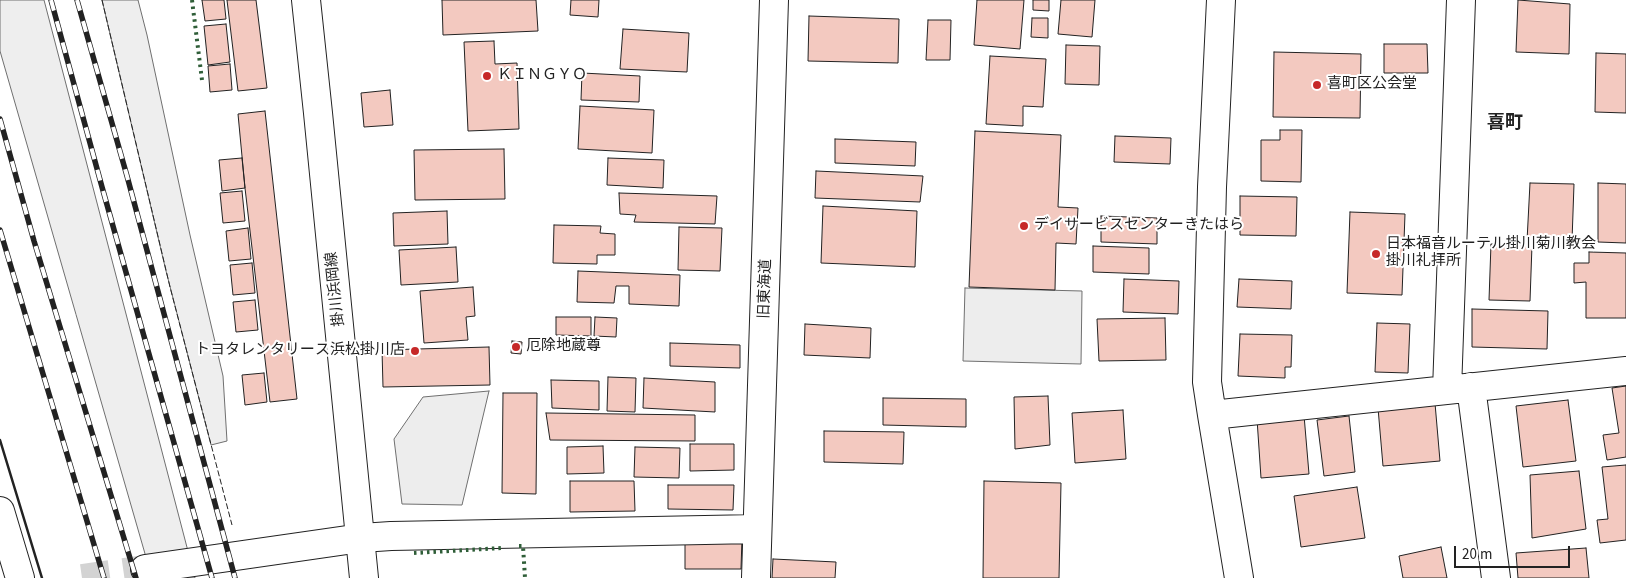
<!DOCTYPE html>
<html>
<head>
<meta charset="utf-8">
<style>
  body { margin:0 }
  #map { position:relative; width:1626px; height:578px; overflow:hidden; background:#fff; font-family:"Source Sans 3",sans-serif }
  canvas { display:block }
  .scale { position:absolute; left:1454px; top:546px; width:116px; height:22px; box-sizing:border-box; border:2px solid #222; border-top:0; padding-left:6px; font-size:15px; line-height:18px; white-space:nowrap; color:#222; -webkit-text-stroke:4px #fff; paint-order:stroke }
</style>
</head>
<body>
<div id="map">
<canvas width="1626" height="578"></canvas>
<div class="scale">20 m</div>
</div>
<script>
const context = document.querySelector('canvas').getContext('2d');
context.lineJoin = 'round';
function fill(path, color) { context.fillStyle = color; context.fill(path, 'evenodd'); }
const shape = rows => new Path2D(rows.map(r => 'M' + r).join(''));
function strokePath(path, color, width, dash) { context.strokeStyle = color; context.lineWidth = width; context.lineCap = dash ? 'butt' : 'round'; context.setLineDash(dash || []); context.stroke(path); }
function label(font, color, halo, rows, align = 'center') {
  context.font = font + ' "Source Sans 3","Noto Sans JP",sans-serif'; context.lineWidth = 4; context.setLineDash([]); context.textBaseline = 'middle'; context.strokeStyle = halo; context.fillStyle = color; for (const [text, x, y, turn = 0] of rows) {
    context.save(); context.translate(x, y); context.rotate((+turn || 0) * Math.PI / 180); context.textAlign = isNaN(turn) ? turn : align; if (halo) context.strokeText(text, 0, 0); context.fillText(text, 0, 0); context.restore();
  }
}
const green = shape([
  [0,0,44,0,195,578,152,578,0,51,0,0],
  [102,0,138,0,147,35,190,235,223,376,227,441,211,445,166,271,102,0]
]);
fill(green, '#eee');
strokePath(green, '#6f6f6f', 1);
const parking = shape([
  [965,288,1082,291,1081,364,963,361,965,288],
  [489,391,462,505,402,504,394,439,423,397,489,391]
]);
fill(parking, '#ededed');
strokePath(parking, '#6f6f6f', 1);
const building = shape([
  [202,0,224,0,226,19,205,21,202,0],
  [227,0,256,0,267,88,238,91,227,0],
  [442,0,536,0,538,31,443,35,442,0],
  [571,0,599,0,598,17,570,15,571,0],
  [977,0,1024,0,1020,49,974,45,977,0],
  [1033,0,1049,0,1049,11,1033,10,1033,0],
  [1061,0,1095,0,1092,37,1058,34,1061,0],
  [1518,0,1570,4,1569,54,1516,52,1518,0],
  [809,16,899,19,898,63,808,61,809,16],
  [1032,18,1048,18,1048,38,1031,37,1032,18],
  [928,20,951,20,950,60,926,60,928,20],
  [226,24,230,62,208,65,204,26,226,24],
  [623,29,689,33,687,72,620,69,623,29],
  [494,41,495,64,517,63,519,129,468,131,464,42,494,41],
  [1384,44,1427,44,1428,73,1384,73,1384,44],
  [1066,45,1100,46,1099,85,1065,84,1066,45],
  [1274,52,1361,54,1360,118,1273,117,1274,52],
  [1596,53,1626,54,1626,113,1595,112,1596,53],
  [990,56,1046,59,1043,107,1023,106,1023,126,986,124,990,56],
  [230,64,232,90,210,92,208,66,230,64],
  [582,73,640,76,639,102,581,100,582,73],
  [390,90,393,125,364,127,361,93,390,90],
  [580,106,654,110,652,153,578,149,580,106],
  [265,111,297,399,270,402,245,188,238,114,265,111],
  [1280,130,1302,130,1301,182,1261,181,1261,140,1280,140,1280,130],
  [975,131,1061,135,1058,207,1078,208,1076,244,1056,243,1055,290,969,287,975,131],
  [1115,136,1171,138,1170,164,1114,162,1115,136],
  [835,139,916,142,915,166,835,163,835,139],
  [504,149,505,199,415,200,414,150,504,149],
  [242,158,245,188,222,191,219,160,242,158],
  [608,158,664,160,663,188,607,185,608,158],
  [816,171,923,176,920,202,815,198,816,171],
  [1530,183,1574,184,1572,241,1527,241,1530,183],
  [1598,183,1626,184,1626,243,1598,242,1598,183],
  [242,191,245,221,223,223,220,193,242,191],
  [619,193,717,196,715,224,634,222,636,215,620,214,619,193],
  [1240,196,1297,197,1296,236,1240,235,1240,196],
  [823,206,917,211,915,267,821,263,823,206],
  [447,211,448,244,394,246,393,213,447,211],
  [1350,212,1405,214,1402,295,1347,293,1350,212],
  [1101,216,1157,218,1157,244,1101,242,1101,216],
  [554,225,601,226,600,233,615,234,615,255,597,255,597,264,553,263,554,225],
  [679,227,722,228,720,271,678,270,679,227],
  [248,228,251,259,229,261,226,231,248,228],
  [1491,244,1532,245,1530,301,1489,300,1491,244],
  [1093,246,1149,248,1149,274,1093,272,1093,246],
  [456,247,458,282,401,285,399,250,456,247],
  [1589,252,1626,253,1626,318,1586,318,1586,282,1574,283,1574,263,1589,263,1589,252],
  [252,263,255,293,233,295,230,265,252,263],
  [578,271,680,275,679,306,629,304,629,286,616,286,614,303,577,302,578,271],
  [1124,279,1179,281,1178,314,1123,312,1124,279],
  [1239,279,1292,281,1291,309,1237,307,1239,279],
  [473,287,475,316,466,317,468,340,424,343,420,291,473,287],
  [255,300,258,330,236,332,233,302,255,300],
  [1472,309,1548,311,1547,349,1472,347,1472,309],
  [556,317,591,317,591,336,556,335,556,317],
  [595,317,617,318,616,337,594,336,595,317],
  [1165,318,1166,360,1099,361,1097,319,1165,318],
  [1377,323,1410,324,1408,373,1375,372,1377,323],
  [805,324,871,328,870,358,804,355,805,324],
  [1240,334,1292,335,1291,367,1285,367,1285,378,1238,376,1240,334],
  [512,341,522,342,521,354,511,353,512,341],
  [670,343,740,345,740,368,670,366,670,343],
  [489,347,490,385,383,387,382,350,489,347],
  [264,373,267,402,245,405,242,375,264,373],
  [608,377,636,378,635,412,607,411,608,377],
  [644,378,715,382,715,412,643,408,644,378],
  [551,380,599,381,599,410,552,408,551,380],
  [1626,386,1626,457,1607,460,1603,435,1619,433,1612,388,1626,386],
  [503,393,537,393,536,494,502,493,503,393],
  [1048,396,1050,445,1015,449,1014,397,1048,396],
  [883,398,966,399,966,427,883,425,883,398],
  [1568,400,1576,461,1523,467,1516,406,1568,400],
  [1435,403,1440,461,1383,466,1378,408,1435,403],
  [1123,410,1126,459,1075,463,1072,413,1123,410],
  [546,413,695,415,695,441,550,440,546,413],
  [1304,415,1309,474,1261,478,1257,419,1304,415],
  [1349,416,1355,472,1324,476,1317,420,1349,416],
  [824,431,904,432,903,464,824,462,824,431],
  [690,444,734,444,734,470,690,471,690,444],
  [603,446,604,473,567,474,567,447,603,446],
  [635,447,680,448,679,478,634,477,635,447],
  [1626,465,1626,540,1600,543,1597,520,1608,519,1602,467,1626,465],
  [1579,471,1586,529,1532,538,1530,475,1579,471],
  [570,481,634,481,635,511,570,512,570,481],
  [984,481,1061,483,1059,578,983,578,984,481],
  [668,485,734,485,733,510,668,509,668,485],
  [1357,487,1365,538,1301,547,1294,496,1357,487],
  [685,538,742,538,741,569,685,569,685,538],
  [1441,547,1447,578,1403,578,1399,556,1441,547],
  [1586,548,1589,578,1518,578,1516,553,1586,548],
  [773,559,836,562,835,578,772,578,773,559]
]);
fill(building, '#f3c9c0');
strokePath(building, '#222', 1);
strokePath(shape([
  [82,578,145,569]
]), '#d3d3d3', 28, [28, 14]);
const minor = shape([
  [1221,0,1212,187,1207,382,1212,415,1239,578],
  [1471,387,1496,578],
  [1447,390,1461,0],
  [1212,415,1626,371],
  [0,511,20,578],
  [145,569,361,538,391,536,757,529],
  [756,578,774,0]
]);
const major = shape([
  [306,0,318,113,364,578]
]);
strokePath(minor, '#222', 30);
strokePath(major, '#222', 30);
strokePath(minor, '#fff', 28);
strokePath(major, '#fff', 28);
const rail = shape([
  [51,0,102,187,212,578],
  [77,0,127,176,235,578],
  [0,119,34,241,136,578],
  [0,230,104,578]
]);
strokePath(rail, '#222', 5.5);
strokePath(rail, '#fff', 4, [11]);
strokePath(shape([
  [192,0,202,80],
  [519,546,523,546,525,578],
  [414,553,502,548]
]), '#2f5e38', 4, [2.5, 4]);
strokePath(shape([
  [102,0,170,287,232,525]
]), '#222', 1, [6, 2.5]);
strokePath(shape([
  [0,440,42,578]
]), '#222', 2.5);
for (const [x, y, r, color] of [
  [487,76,5,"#c62828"],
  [1317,85,5,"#c62828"],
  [1024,226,5,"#c62828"],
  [1376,254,5,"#c62828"],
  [516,347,5,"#c62828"],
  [415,351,5,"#c62828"]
]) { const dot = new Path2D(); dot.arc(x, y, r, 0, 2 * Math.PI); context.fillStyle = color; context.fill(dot); strokePath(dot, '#fff', 2); }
label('15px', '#222', '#fff', [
  ["ＫＩＮＧＹＯ",497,76],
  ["喜町区公会堂",1327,85],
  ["デイサービスセンターきたはら",1034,226],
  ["日本福音ルーテル掛川菊川教会",1386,245],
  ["掛川礼拝所",1386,262],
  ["厄除地蔵尊",526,347],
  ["トヨタレンタリース浜松掛川店",405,351,"right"]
], 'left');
label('15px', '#222', '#fff', [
  ["掛川浜岡線",336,289,-96],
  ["旧東海道",766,289,-88]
]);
label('bold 18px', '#222', '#fff', [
  ["喜町",1505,124]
]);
</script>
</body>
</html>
